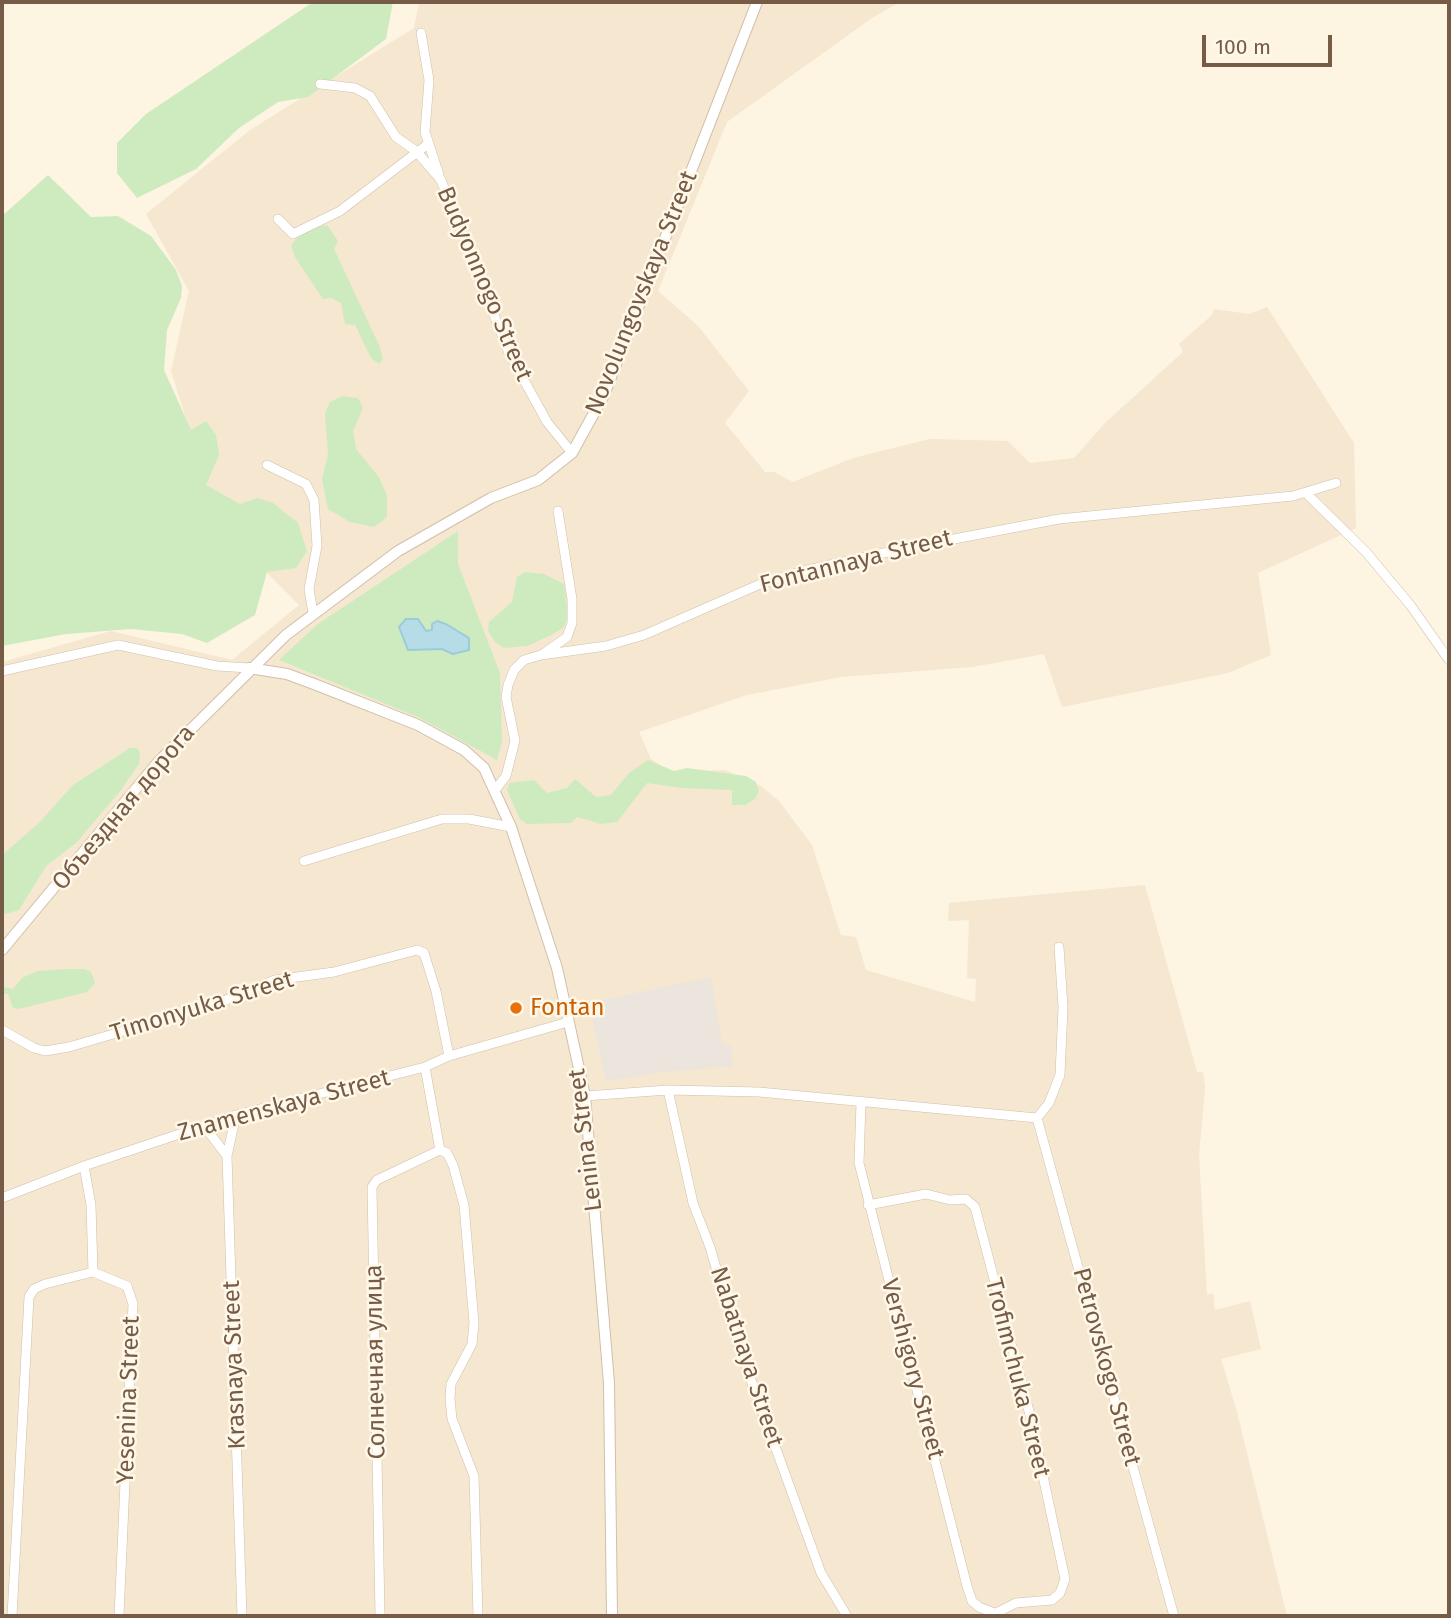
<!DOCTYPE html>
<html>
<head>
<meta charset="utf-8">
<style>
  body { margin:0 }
  #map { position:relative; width:1451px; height:1618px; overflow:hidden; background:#fdf4e2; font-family:"Fira Sans",sans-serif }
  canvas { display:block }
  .frame { position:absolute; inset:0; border:4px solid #765b47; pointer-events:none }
  .scale { position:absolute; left:1202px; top:35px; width:130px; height:32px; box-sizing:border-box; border:4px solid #765b47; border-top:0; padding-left:9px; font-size:21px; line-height:24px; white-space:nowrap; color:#765b47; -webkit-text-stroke:5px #fff8e9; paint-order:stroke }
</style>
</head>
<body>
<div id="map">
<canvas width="1451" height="1618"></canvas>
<div class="frame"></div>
<div class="scale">100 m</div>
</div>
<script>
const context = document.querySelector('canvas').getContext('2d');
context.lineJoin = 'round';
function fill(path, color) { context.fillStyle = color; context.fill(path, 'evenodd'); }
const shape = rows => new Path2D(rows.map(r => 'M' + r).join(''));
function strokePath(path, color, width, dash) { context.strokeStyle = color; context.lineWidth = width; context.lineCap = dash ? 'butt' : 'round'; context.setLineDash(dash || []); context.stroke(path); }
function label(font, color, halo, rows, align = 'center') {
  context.font = font + ' "Fira Sans",sans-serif'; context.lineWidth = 5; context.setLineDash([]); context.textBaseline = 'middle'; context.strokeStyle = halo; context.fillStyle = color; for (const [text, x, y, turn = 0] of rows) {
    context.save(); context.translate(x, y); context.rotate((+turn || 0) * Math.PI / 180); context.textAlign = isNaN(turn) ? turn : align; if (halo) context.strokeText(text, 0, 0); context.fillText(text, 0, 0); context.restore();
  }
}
fill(shape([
  [419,2,900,2,872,18,727,122,658,291,698,326,749,391,725,423,765,472,774,472,793,482,853,458,930,439,1008,441,1030,463,1074,458,1104,424,1183,352,1179,344,1212,315,1214,309,1249,314,1267,307,1354,443,1356,528,1258,573,1271,655,1228,673,1062,707,1044,654,972,667,841,677,747,695,639,732,651,759,671,772,725,770,761,786,779,801,812,845,841,935,856,937,866,970,975,1002,976,979,967,978,969,920,948,921,949,903,1145,885,1197,1072,1203,1072,1205,1088,1199,1155,1207,1295,1213,1293,1215,1310,1250,1301,1261,1349,1221,1359,1237,1412,1287,1616,2,1616,2,662,111,631,232,660,299,605,239,545,216,514,171,371,189,291,146,214,250,130,414,28]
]), '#f5e7d0');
fill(shape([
  [711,977,722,1044,731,1046,733,1066,663,1072,606,1081,589,1003]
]), '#ece5dd');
fill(shape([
  [313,2,393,2,386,39,308,97,278,102,239,128,196,169,137,198,117,173,117,143,146,114],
  [48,175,91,217,118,216,151,236,176,270,182,286,181,298,167,330,164,370,191,430,206,421,216,435,219,455,206,485,240,504,257,498,273,503,298,523,307,551,296,568,267,572,255,615,207,643,182,634,131,629,66,634,2,646,2,216],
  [327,225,338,241,334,249,379,345,383,359,379,364,371,358,355,325,345,324,341,303,331,298,323,299,295,257,291,245,299,236,308,229],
  [342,396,358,398,363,408,353,431,356,449,378,476,387,495,387,517,374,527,350,522,328,509,322,479,328,455,325,413,330,402],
  [458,531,458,564,500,673,502,742,497,760,420,718,279,660,318,624],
  [525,572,544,574,564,584,568,617,563,628,551,635,527,646,504,648,495,642,488,631,489,622,512,602,517,577],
  [130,748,137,748,140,753,139,764,121,790,76,843,46,866,19,910,2,915,2,855,39,823,73,785],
  [648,760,674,771,687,768,746,776,756,782,759,791,755,799,745,805,732,805,732,790,682,788,647,783,617,822,601,824,577,817,571,823,527,824,520,819,507,790,509,783,534,780,547,793,567,788,575,779,596,797,611,795,629,773],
  [2,969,4,987,13,989,22,978,37,971,67,969,84,969,91,972,95,983,87,992,19,1009,13,1008,8,994,2,994]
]), '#ceebc0');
const water = shape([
  [406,619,418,619,426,631,432,630,432,624,437,621,446,624,469,638,469,650,453,654,442,649,408,650,399,627,406,619]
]);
fill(water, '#b6dde7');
strokePath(water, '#9bccd9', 2);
const minor = shape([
  [421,33,429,80,425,132,439,175],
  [320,84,355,88,370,96,396,137,416,151,441,180,509,353,547,422,572,453],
  [278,219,293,234,340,211,428,144],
  [267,465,306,484,314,500,317,546,309,589,313,613],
  [1306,493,1366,552,1411,606,1449,660],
  [543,654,567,637,572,623,572,599,558,511],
  [2,671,118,645,217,666,249,668],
  [496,789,506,776,515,741,506,697,508,685,514,670,524,660,541,655,606,646,644,635,758,585,807,570,902,549,1059,519,1293,496,1336,483],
  [304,861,442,819,469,819,511,827],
  [2,1030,34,1048,45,1051,69,1047,219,1003,275,980,334,972,417,950,424,953,436,991,449,1056],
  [425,1067,440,1150,447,1153,453,1165,464,1205,474,1323,472,1344,451,1384,450,1399,452,1419,474,1476,478,1616],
  [668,1090,693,1203,710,1247,738,1344,821,1573,847,1616],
  [585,1096,668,1090,759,1092,1037,1118,1174,1616],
  [861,1103,859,1163,967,1586,972,1601,979,1607,999,1615],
  [236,1115,227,1156,242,1616],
  [1037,1118,1049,1103,1060,1075,1063,1007,1059,947],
  [204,1126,227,1156],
  [84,1166,91,1205,93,1272,127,1286,133,1304,119,1616],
  [2,1198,84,1166,236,1115,425,1067,449,1056,568,1022],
  [868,1205,926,1194,950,1200,966,1199,975,1207,1030,1415,1065,1579,1060,1593,1052,1600,1016,1603,998,1612],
  [12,1616,29,1297,34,1289,45,1284,93,1272],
  [380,1616,372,1187,377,1180,440,1150]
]);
const tertiary = shape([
  [249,668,287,674,314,684,418,725,464,750,484,768,511,827,557,968,585,1096,609,1383,612,1616],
  [2,950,159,761,286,635,398,551,491,498,538,480,572,453,604,395,757,2]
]);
strokePath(minor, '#d1bfab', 10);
strokePath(tertiary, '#d1bfab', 12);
strokePath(minor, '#fff', 9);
strokePath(tertiary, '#fff', 10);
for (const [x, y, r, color] of [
  [516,1008,7,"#e8710a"]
]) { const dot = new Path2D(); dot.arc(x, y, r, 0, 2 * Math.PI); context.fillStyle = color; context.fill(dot); strokePath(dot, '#fff8e9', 2.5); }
label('24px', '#765b47', '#fff8e9', [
  ["Budyonnogo Street",484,284,67],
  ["Novolungovskaya Street",642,293,-68],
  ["Fontannaya Street",856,562,-14],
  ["Объездная дорога",124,808,-50],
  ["Timonyuka Street",202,1007,-17],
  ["Znamenskaya Street",284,1106,-15],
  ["Lenina Street",586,1140,-97],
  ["Nabatnaya Street",746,1357,72],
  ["Солнечная улица",376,1362,-91],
  ["Krasnaya Street",235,1365,-92],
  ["Petrovskogo Street",1106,1367,75],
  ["Vershigory Street",912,1369,75],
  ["Trofimchuka Street",1017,1378,76],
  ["Yesenina Street",129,1400,-88]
]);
label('24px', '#c56008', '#fff8e9', [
  ["Fontan",530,1008]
], 'left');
</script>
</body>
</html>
